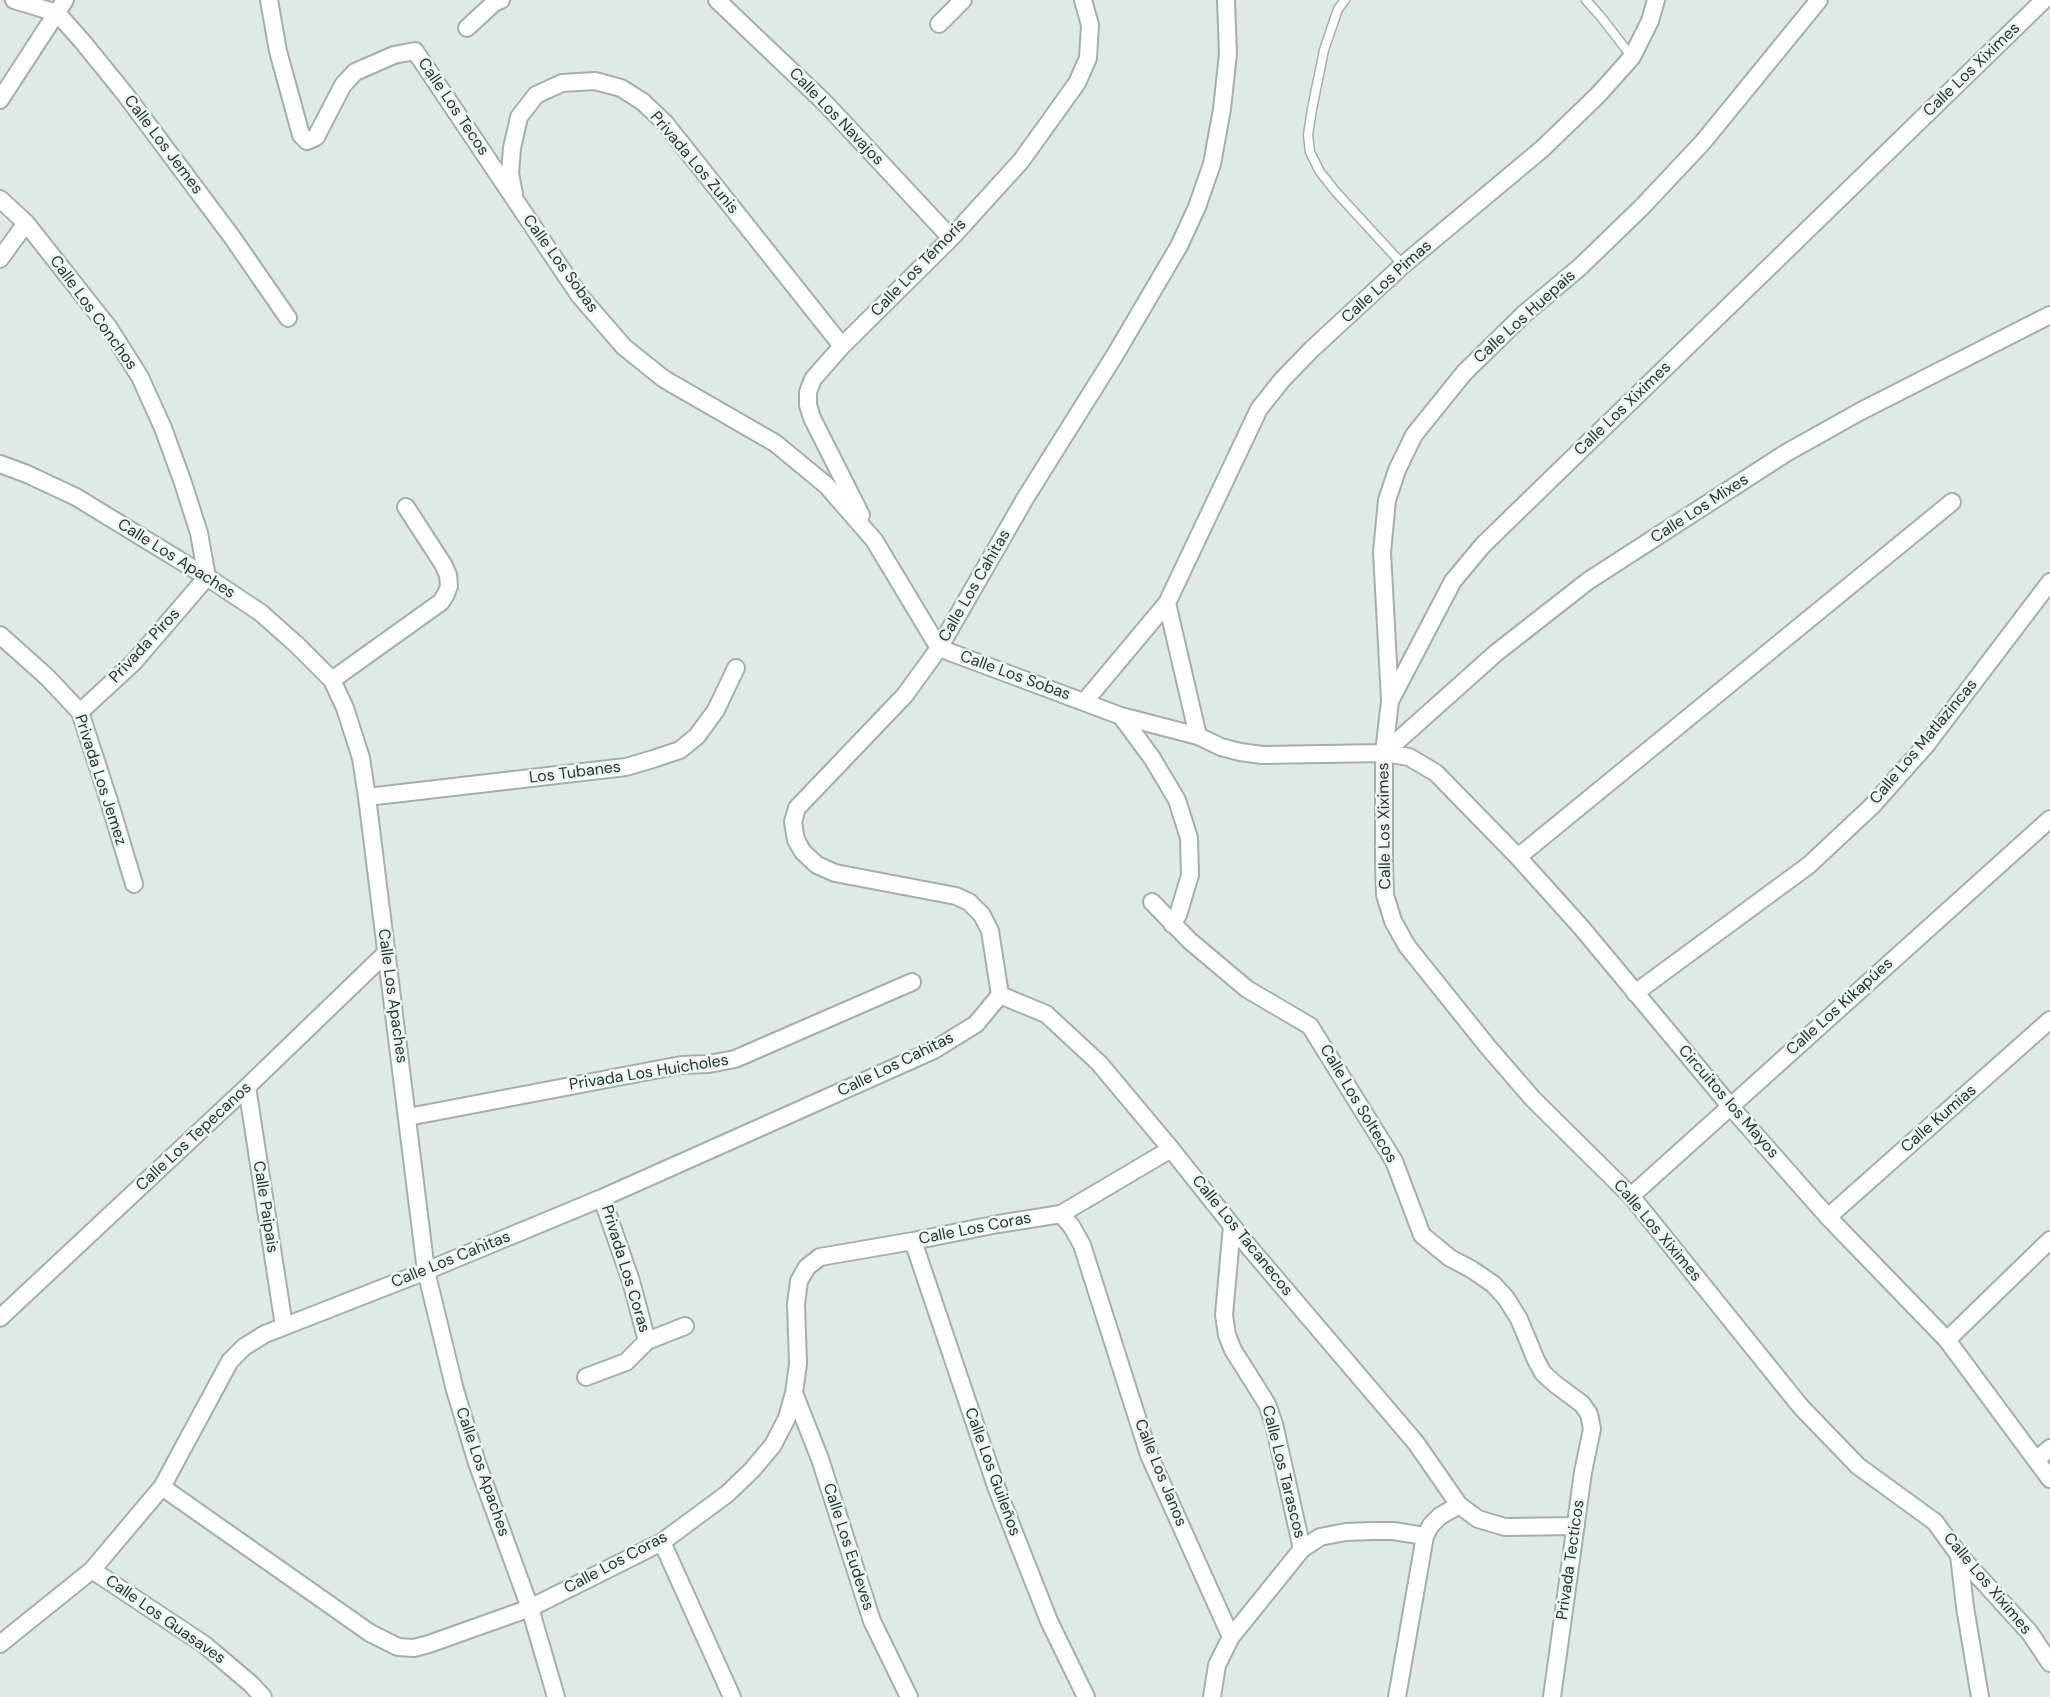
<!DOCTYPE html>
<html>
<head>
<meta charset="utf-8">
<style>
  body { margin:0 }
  canvas { display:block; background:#dfe9e5 }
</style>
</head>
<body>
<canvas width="2050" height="1697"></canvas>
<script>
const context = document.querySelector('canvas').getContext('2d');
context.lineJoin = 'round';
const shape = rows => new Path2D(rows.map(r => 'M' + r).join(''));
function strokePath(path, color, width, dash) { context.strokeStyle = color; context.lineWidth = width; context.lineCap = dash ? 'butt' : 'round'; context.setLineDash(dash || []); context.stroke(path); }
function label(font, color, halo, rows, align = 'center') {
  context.font = font + ' "DM Sans",sans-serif'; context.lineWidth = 5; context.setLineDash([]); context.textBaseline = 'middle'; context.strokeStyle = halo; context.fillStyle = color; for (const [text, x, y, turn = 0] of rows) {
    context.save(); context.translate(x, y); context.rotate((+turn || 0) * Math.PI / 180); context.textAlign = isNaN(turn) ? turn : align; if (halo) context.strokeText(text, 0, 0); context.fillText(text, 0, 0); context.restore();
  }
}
const lane = shape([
  [1345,0,1338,9,1324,50,1312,109,1308,135,1310,152,1320,172,1336,192,1403,265],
  [1586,0,1601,17,1632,57]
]);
const street = shape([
  [14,0,57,13,82,41,125,94,232,237,288,318],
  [269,0,278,51,301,135,307,141,316,137,343,85,355,72,394,55,415,51,579,295,624,347,664,379,775,443,826,485,874,540,939,648,1121,716,1198,736,1221,747,1240,752,1262,755,1384,753,1409,757,1436,773,1518,857,1581,927,1730,1106,1828,1217,1947,1340,2050,1479],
  [717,0,825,103,951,238],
  [2044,0,1483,545,1453,581,1390,701,1384,753,1384,863,1385,895,1393,921,1407,946,1488,1047,1533,1099,1631,1196,1801,1407,1858,1466,1935,1522,1959,1555,2030,1633,2050,1663],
  [939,24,963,0],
  [467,28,494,3,501,0],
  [0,100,65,0],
  [514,194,510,173,512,148,519,117,536,95,562,83,595,81,621,88,643,102,665,123,842,346],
  [0,199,26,223,109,328,140,377,163,428,182,480,199,533,207,577,133,663,80,712],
  [0,259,26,223],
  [0,464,27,474,76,497,207,577,261,613,297,645,332,680,345,708,361,758,367,797,426,1271,455,1390,477,1463,530,1608,556,1697],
  [861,515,812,418,808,405,808,392,813,379,842,346,951,238,1021,161,1077,83,1088,58,1090,25,1083,0],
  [0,635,47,677,80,712,109,801,134,884],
  [332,680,441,602,446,594,449,586,448,575,443,564,406,507],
  [1390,700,1382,552,1387,500,1397,470,1414,435,1464,373,1524,314,1580,267,1642,207,1703,142,1819,0],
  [1085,701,1167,603],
  [1121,716,1152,758,1177,800,1189,838,1190,875,1178,915,1172,924],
  [1198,736,1167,603,1259,409,1282,380,1312,349,1403,265,1542,149,1598,95,1632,57,1650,21,1656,0],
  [1384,753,1496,653,1588,581,1786,453,1861,411,2050,315],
  [367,797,626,767,653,759,680,750,697,736,716,710,736,668],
  [1518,857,1952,502],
  [1152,902,1190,941,1247,989,1310,1026,1394,1161,1422,1235,1450,1258,1471,1269,1493,1284,1506,1298,1519,1319,1536,1360,1543,1373,1555,1384,1582,1404,1589,1414,1592,1429,1583,1472,1552,1697],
  [1635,993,1809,865,1872,806,1927,744,2050,582],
  [1000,995,1046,1014,1099,1063,1171,1149,1249,1247,1416,1443,1459,1505,1478,1519,1505,1527,1576,1526],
  [247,1087,284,1326],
  [408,1117,681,1065,709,1064,735,1059,912,982],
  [1631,1196,2050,819],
  [1061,1214,1072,1227,1082,1245,1149,1455,1231,1637,1217,1665,1212,1697],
  [1828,1217,2050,1020],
  [1232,1226,1224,1315,1227,1335,1233,1350,1267,1404,1274,1424,1302,1549],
  [913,1241,997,1489,1049,1621,1086,1697],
  [0,1318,247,1087,386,953],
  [1947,1340,2050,1240],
  [647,1341,685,1326],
  [586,1377,626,1362,647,1341,631,1281,602,1198],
  [794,1393,820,1459,872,1621,909,1697],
  [2036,1460,2050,1448],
  [162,1487,370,1633,398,1647,414,1648,429,1644,530,1608,662,1542,727,1494,752,1470,773,1445,787,1418,794,1393,798,1364,796,1304,799,1281,807,1267,820,1257,913,1241,998,1224,1061,1214,1171,1149],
  [662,1542,732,1697],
  [1959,1555,1965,1607,1980,1697],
  [92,1570,205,1645,251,1684,263,1697],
  [1231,1637,1302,1549,1320,1537,1346,1532,1372,1531,1393,1531,1425,1536],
  [0,1644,92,1570,162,1487,230,1361,244,1347,265,1334,426,1271,602,1198,934,1050,976,1024,1000,995,990,931,982,915,969,902,956,896,835,873,817,865,803,852,796,840,793,822,797,808,905,695,939,648,1026,497,1115,355,1179,246,1197,207,1212,164,1222,109,1228,54,1226,0],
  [1397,1697,1425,1536,1431,1525,1440,1516,1459,1505]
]);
strokePath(lane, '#a2b0ac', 11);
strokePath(street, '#a2b0ac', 20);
strokePath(lane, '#fff', 8);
strokePath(street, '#fff', 16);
label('16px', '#213832', '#eff6f2', [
  ["Calle Los Xiximes",1972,70,-44],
  ["Calle Los Tecos",453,107,56],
  ["Calle Los Navajos",836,117,46],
  ["Calle Los Jemes",163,145,53],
  ["Privada Los Zunis",694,163,50],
  ["Calle Los Sobas",560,264,54],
  ["Calle Los Témoris",919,268,-46],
  ["Calle Los Pimas",1387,282,-42],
  ["Calle Los Conchos",93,313,54],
  ["Calle Los Huepais",1525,317,-42],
  ["Calle Los Xiximes",1623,409,-44],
  ["Calle Los Mixes",1700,509,-33],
  ["Calle Los Apaches",176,559,32],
  ["Calle Los Cahitas",975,586,-60],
  ["Privada Piros",145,646,-47],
  ["Calle Los Sobas",1015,676,20],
  ["Calle Los Matlazincas",1924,742,-50],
  ["Los Tubanes",575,773,-7],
  ["Privada Los Jemez",100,780,72],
  ["Calle Los Xiximes",1385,826,-91],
  ["Calle Los Apaches",392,996,82],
  ["Calle Los Kikapúes",1840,1007,-42],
  ["Calle Los Cahitas",896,1065,-26],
  ["Privada Los Huicholes",649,1073,-9],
  ["Circuitos los Mayos",1728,1102,49],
  ["Calle Los Soltecos",1358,1104,59],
  ["Calle Kumias",1939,1119,-41],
  ["Calle Los Tepecanos",194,1137,-43],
  ["Calle Paipais",265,1207,81],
  ["Calle Los Coras",975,1229,-11],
  ["Calle Los Xiximes",1657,1231,50],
  ["Calle Los Tacanecos",1242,1236,51],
  ["Calle Los Cahitas",451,1260,-22],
  ["Privada Los Coras",625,1269,73],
  ["Calle Los Apaches",482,1472,71],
  ["Calle Los Guileños",992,1472,70],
  ["Calle Los Tarascos",1283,1472,76],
  ["Calle Los Janos",1160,1473,68],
  ["Calle Los Eudeves",848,1547,72],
  ["Privada Tecticos",1571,1560,-82],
  ["Calle Los Coras",616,1563,-28],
  ["Calle Los Xiximes",1987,1584,50],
  ["Calle Los Guasaves",165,1620,35]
]);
</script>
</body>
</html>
